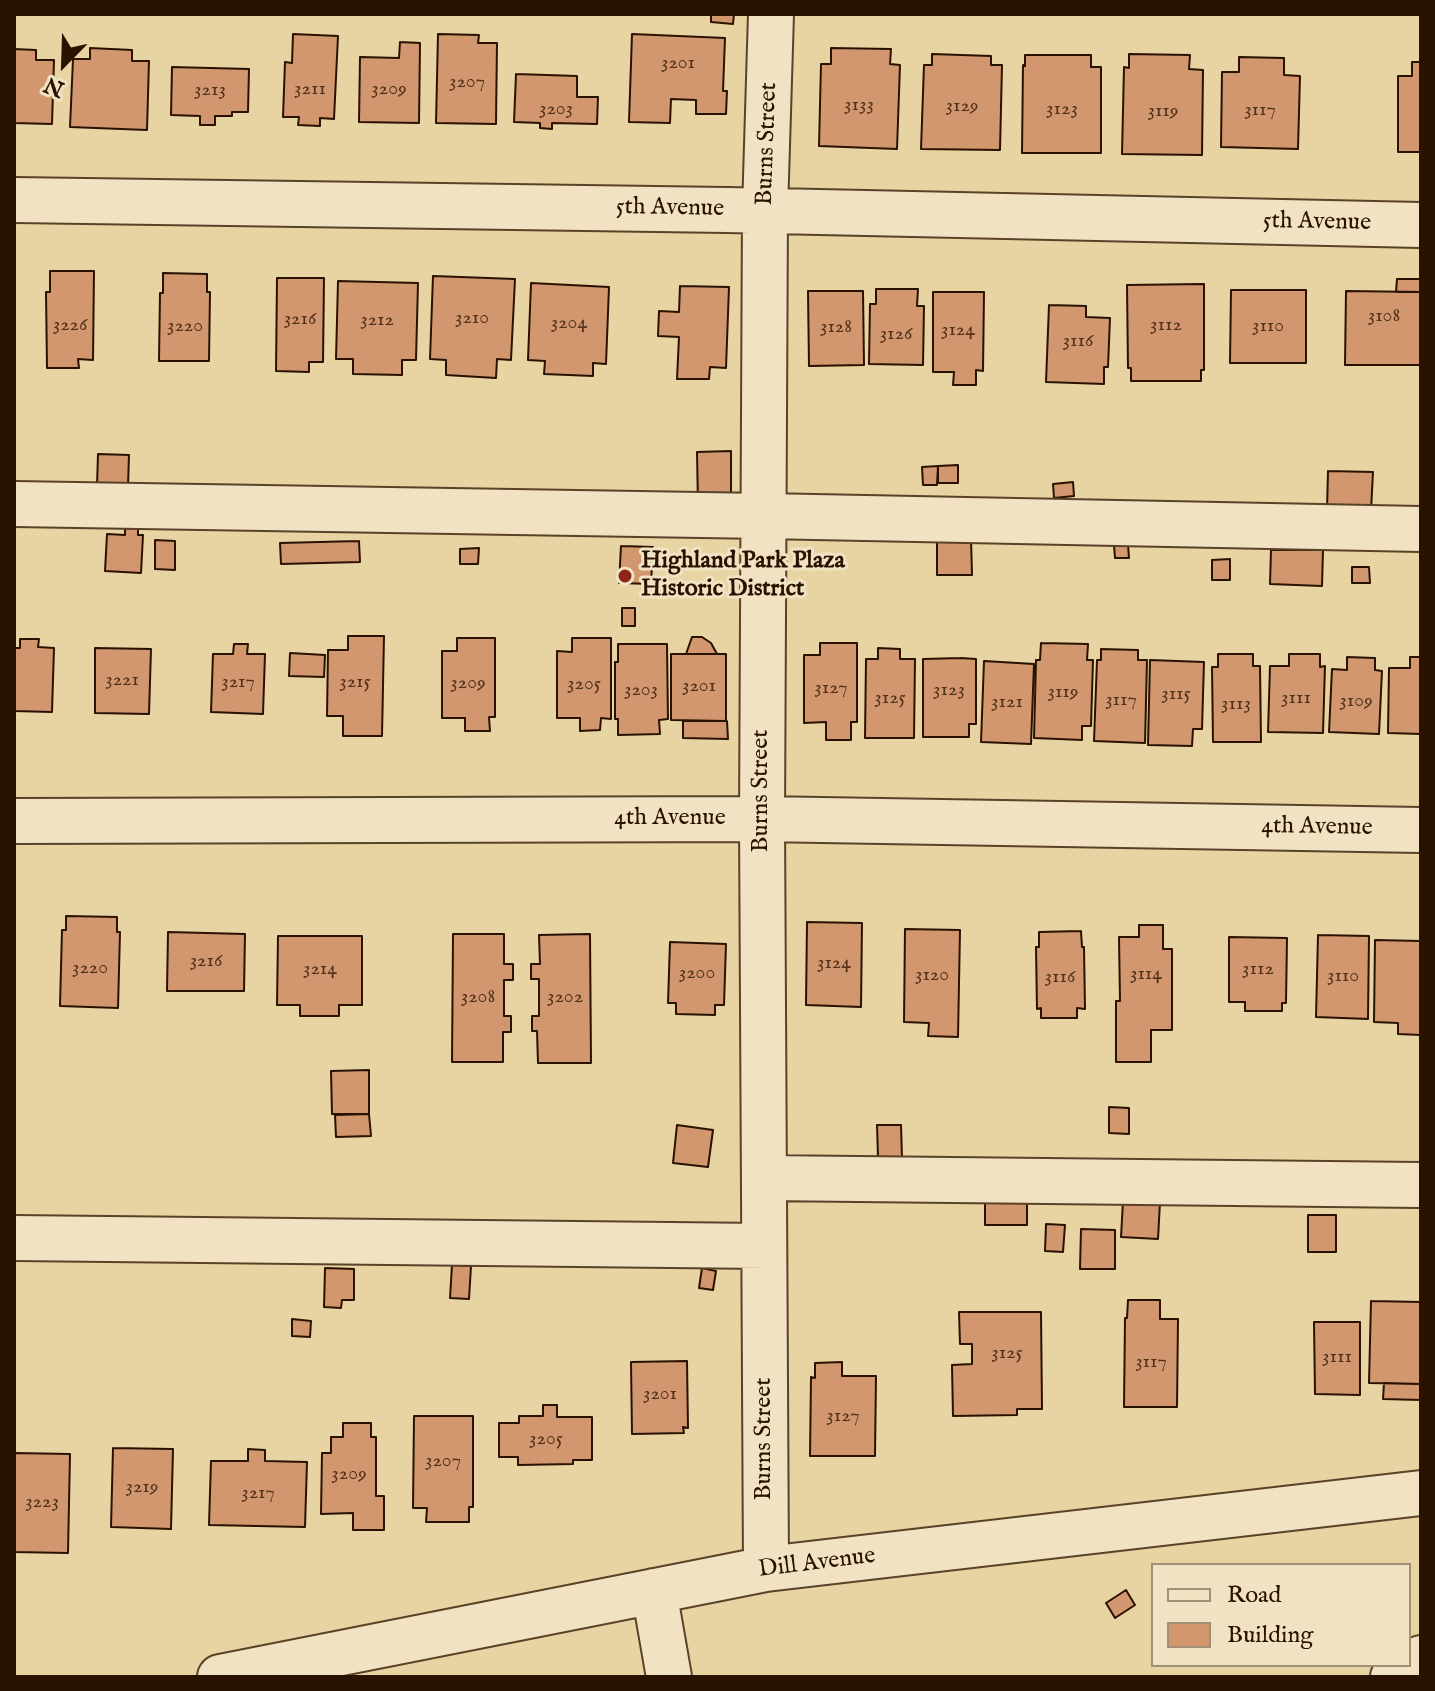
<!DOCTYPE html>
<html>
<head>
<meta charset="utf-8">
<style>
  body { margin:0 }
  #map { position:relative; width:1435px; height:1691px; overflow:hidden; background:#e8d3a2; font-family:"IM FELL English",serif }
  canvas { display:block }
  .frame { position:absolute; inset:0; border:16px solid #291200; pointer-events:none }
  .legend { position:absolute; left:1151px; top:1563px; width:260px; height:104px; box-sizing:border-box; background:#f0e2c3; border:2px solid #a08f75; margin:0; padding:10px 14px; list-style:none; font-size:24px; color:#291200 }
  .legend li { display:flex; align-items:center; gap:16px; height:40px }
  .legend b { width:40px; border:2px solid #a08f75 }
  .north { position:absolute; left:24px; top:24px; width:80px; height:80px; -webkit-text-stroke:6px #f0e2c3; paint-order:stroke; rotate:203deg; font-size:22px; font-weight:700; line-height:32px; text-align:center; color:#291200 }
  .north::after { content:''; display:block; margin:auto; width:28px; height:36px; background:#291200; clip-path:polygon(50% 0,100% 100%,50% 72%,0 100%) }
</style>
</head>
<body>
<div id="map">
<canvas width="1435" height="1691"></canvas>
<div class="frame"></div>
<ul class="legend">
<li><b style="height:10px;background:#f0e2c3"></b>Road</li>
<li><b style="height:22px;background:#d2976f"></b>Building</li>
</ul>
<div class="north">N</div>
</div>
<script>
const context = document.querySelector('canvas').getContext('2d');
context.lineJoin = 'round';
function fill(path, color) { context.fillStyle = color; context.fill(path, 'evenodd'); }
const shape = rows => new Path2D(rows.map(r => 'M' + r).join(''));
function strokePath(path, color, width, dash) { context.strokeStyle = color; context.lineWidth = width; context.lineCap = dash ? 'butt' : 'round'; context.setLineDash(dash || []); context.stroke(path); }
function label(font, color, halo, rows, align = 'center') {
  context.font = font + ' "IM FELL English",serif'; context.lineWidth = 6; context.setLineDash([]); context.textBaseline = 'middle'; context.strokeStyle = halo; context.fillStyle = color; for (const [text, x, y, turn = 0] of rows) {
    context.save(); context.translate(x, y); context.rotate((+turn || 0) * Math.PI / 180); context.textAlign = isNaN(turn) ? turn : align; if (halo) context.strokeText(text, 0, 0); context.fillText(text, 0, 0); context.restore();
  }
}
const building = shape([
  [711,14,734,14,733,24,711,22,711,14],
  [293,34,338,36,334,119,320,118,320,126,298,125,299,117,283,117,285,62,292,63,293,34],
  [438,34,479,35,478,43,497,43,496,124,436,123,438,34],
  [632,34,725,38,723,91,727,91,726,114,696,114,696,100,671,99,670,123,629,122,632,34],
  [400,42,420,43,419,123,359,122,360,57,399,58,400,42],
  [90,48,132,50,132,61,149,61,147,130,70,127,73,59,90,59,90,48],
  [831,48,891,49,890,64,900,65,897,149,819,146,821,64,831,64,831,48],
  [14,49,36,50,36,60,54,60,52,124,14,123,14,49],
  [932,54,991,56,991,65,1002,65,1000,150,921,149,924,65,932,65,932,54],
  [1129,54,1190,55,1189,69,1203,70,1202,155,1122,154,1124,67,1129,68,1129,54],
  [1025,55,1091,55,1091,67,1101,67,1101,153,1022,153,1023,65,1025,66,1025,55],
  [1239,57,1284,58,1284,75,1300,76,1298,149,1221,147,1222,72,1239,72,1239,57],
  [1412,62,1421,62,1421,152,1398,152,1398,76,1412,76,1412,62],
  [172,67,249,69,248,112,232,112,232,116,215,116,215,125,200,125,200,116,171,115,172,67],
  [516,74,577,76,577,97,598,97,597,124,552,123,552,129,540,128,540,123,514,122,516,74],
  [50,271,94,271,93,360,78,359,79,368,47,368,46,292,50,292,50,271],
  [163,273,207,274,207,292,210,292,209,361,159,361,160,293,163,293,163,273],
  [433,276,515,279,511,360,497,359,496,378,446,375,446,360,430,359,433,276],
  [277,278,324,278,323,362,309,362,309,372,276,371,277,278],
  [1397,279,1421,279,1421,292,1396,292,1397,279],
  [338,281,418,283,416,360,402,360,402,375,353,374,353,359,336,359,338,281],
  [531,283,609,287,606,364,593,363,593,376,544,374,545,361,528,360,531,283],
  [1204,284,1204,370,1201,370,1201,381,1131,381,1131,368,1128,368,1127,285,1204,284],
  [680,286,729,287,726,368,710,367,709,379,677,379,679,337,658,336,659,311,679,312,680,286],
  [876,289,918,289,917,306,924,306,923,365,869,364,870,304,876,304,876,289],
  [1231,290,1306,290,1306,363,1230,363,1231,290],
  [808,291,863,291,864,365,809,366,808,291],
  [1346,291,1421,292,1421,365,1345,365,1346,291],
  [933,292,984,292,983,371,976,370,976,385,953,385,954,372,933,372,933,292],
  [1049,305,1086,306,1086,317,1110,318,1108,367,1104,367,1104,384,1046,382,1049,305],
  [731,451,731,505,698,506,697,452,731,451],
  [98,454,129,455,128,487,97,486,98,454],
  [958,465,958,483,938,483,938,466,958,465],
  [938,466,937,485,923,485,922,467,938,466],
  [1328,471,1373,472,1371,511,1327,510,1328,471],
  [1073,482,1074,496,1054,498,1053,484,1073,482],
  [125,524,138,524,138,535,143,535,141,573,105,571,107,534,125,535,125,524],
  [971,538,972,575,937,575,937,539,971,538],
  [155,540,175,541,175,570,155,569,155,540],
  [359,541,360,562,281,564,280,543,359,541],
  [1128,544,1129,558,1115,558,1114,545,1128,544],
  [621,546,653,547,651,584,619,583,621,546],
  [479,548,478,564,460,564,460,549,479,548],
  [1271,550,1323,550,1322,586,1270,584,1271,550],
  [1230,559,1230,580,1212,580,1212,560,1230,559],
  [1352,567,1369,567,1370,583,1352,583,1352,567],
  [622,608,635,608,635,626,622,626,622,608],
  [348,636,384,636,382,736,343,736,343,716,327,716,328,650,348,650,348,636],
  [692,637,702,637,711,643,717,654,686,654,692,637],
  [457,638,495,638,495,717,489,717,490,731,465,731,465,718,442,718,442,651,457,651,457,638],
  [572,638,611,638,611,719,601,718,600,730,580,731,580,718,557,718,557,651,572,652,572,638],
  [20,639,39,639,38,647,54,648,52,712,14,711,14,648,20,648,20,639],
  [820,643,857,643,857,722,851,722,851,740,826,740,826,722,804,723,804,655,820,655,820,643],
  [1041,643,1088,644,1087,660,1093,660,1091,726,1082,726,1082,740,1034,738,1036,660,1040,660,1041,643],
  [234,644,248,644,247,654,265,654,263,714,211,712,213,654,233,654,234,644],
  [618,644,667,644,668,719,659,720,660,734,618,735,618,719,615,719,615,662,618,662,618,644],
  [95,648,151,649,149,714,95,713,95,648],
  [878,648,900,649,900,659,915,659,914,738,865,738,866,659,878,659,878,648],
  [1101,649,1138,650,1138,660,1147,660,1145,743,1094,741,1097,660,1101,660,1101,649],
  [290,653,325,655,324,677,289,676,290,653],
  [671,654,726,654,726,721,671,720,671,654],
  [1218,654,1253,654,1253,666,1260,666,1261,742,1213,742,1212,667,1218,667,1218,654],
  [1289,654,1320,654,1320,667,1325,666,1323,733,1268,732,1270,666,1289,666,1289,654],
  [1347,657,1375,658,1375,670,1382,671,1379,734,1329,732,1332,669,1347,670,1347,657],
  [1410,657,1421,657,1421,734,1388,733,1389,668,1410,668,1410,657],
  [961,658,976,659,976,724,969,724,969,737,923,737,923,659,961,658],
  [1150,660,1204,662,1202,729,1193,729,1192,746,1148,745,1150,660],
  [984,661,1034,664,1031,744,981,742,984,661],
  [683,721,727,721,728,739,683,738,683,721],
  [66,916,117,917,117,932,120,932,118,1008,60,1006,62,930,66,930,66,916],
  [807,922,862,923,861,1007,806,1005,807,922],
  [1139,925,1163,925,1163,949,1172,949,1172,1030,1151,1030,1151,1062,1116,1062,1116,1001,1120,1001,1119,937,1139,937,1139,925],
  [905,929,960,930,958,1037,928,1036,929,1023,904,1022,905,929],
  [1081,931,1082,947,1084,947,1085,1009,1077,1008,1077,1018,1041,1018,1041,1008,1037,1009,1036,947,1039,947,1039,932,1081,931],
  [168,932,245,934,244,991,167,991,168,932],
  [453,934,504,934,504,964,513,964,513,980,504,980,504,1016,511,1016,511,1032,503,1032,503,1062,452,1062,453,934],
  [590,934,591,1063,538,1063,537,1031,532,1031,532,1016,539,1016,539,979,531,979,531,964,540,964,539,935,590,934],
  [1318,935,1369,936,1368,1019,1316,1017,1318,935],
  [278,936,362,936,362,1005,339,1005,339,1016,300,1016,300,1005,277,1005,278,936],
  [1229,937,1287,938,1286,1003,1282,1003,1282,1011,1245,1011,1245,1002,1229,1002,1229,937],
  [1375,940,1421,941,1421,1035,1398,1034,1398,1023,1374,1022,1375,940],
  [670,942,726,944,724,1005,715,1005,715,1015,676,1014,676,1003,668,1003,670,942],
  [369,1070,369,1114,332,1114,331,1071,369,1070],
  [1109,1107,1129,1108,1129,1134,1109,1133,1109,1107],
  [369,1114,371,1136,336,1137,335,1115,369,1114],
  [677,1125,713,1130,708,1167,673,1163,677,1125],
  [877,1125,901,1125,902,1158,878,1157,877,1125],
  [985,1197,1027,1197,1027,1225,985,1225,985,1197],
  [1123,1201,1160,1202,1158,1239,1121,1237,1123,1201],
  [1308,1215,1336,1215,1336,1252,1308,1252,1308,1215],
  [1046,1224,1065,1225,1063,1252,1045,1251,1046,1224],
  [1081,1229,1115,1230,1115,1269,1080,1269,1081,1229],
  [452,1265,471,1266,469,1299,450,1298,452,1265],
  [325,1268,354,1269,354,1300,342,1300,341,1308,324,1307,325,1268],
  [702,1268,716,1271,713,1290,699,1288,702,1268],
  [1128,1300,1160,1300,1160,1319,1178,1319,1177,1407,1124,1407,1125,1318,1127,1318,1128,1300],
  [1371,1301,1421,1302,1421,1384,1369,1383,1371,1301],
  [959,1312,1041,1312,1042,1409,1017,1409,1017,1415,953,1416,952,1365,972,1364,972,1344,960,1344,959,1312],
  [292,1319,311,1321,310,1337,292,1336,292,1319],
  [1314,1322,1360,1322,1360,1395,1315,1394,1314,1322],
  [687,1361,688,1428,683,1427,684,1433,632,1434,631,1362,687,1361],
  [842,1362,842,1376,876,1376,875,1456,810,1456,811,1377,815,1378,815,1363,842,1362],
  [1384,1383,1421,1384,1421,1400,1383,1399,1384,1383],
  [543,1405,557,1405,557,1417,592,1417,592,1460,573,1460,573,1464,518,1465,518,1457,499,1457,499,1423,519,1423,519,1416,543,1416,543,1405],
  [414,1416,473,1416,473,1507,469,1507,469,1522,426,1522,427,1508,413,1508,414,1416],
  [343,1423,371,1423,371,1437,376,1437,376,1496,384,1496,384,1530,353,1530,353,1513,321,1514,322,1453,331,1453,331,1437,343,1437,343,1423],
  [113,1448,173,1449,171,1529,111,1527,113,1448],
  [248,1449,265,1450,265,1461,307,1462,305,1527,209,1525,211,1461,248,1461,248,1449],
  [14,1453,70,1454,68,1553,14,1552,14,1453],
  [1126,1590,1135,1605,1115,1618,1106,1603,1126,1590]
]);
fill(building, '#d2976f');
strokePath(building, '#291200', 2);
const minor = shape([
  [14,200,727,210,1421,225],
  [14,504,764,516,1421,529],
  [14,821,762,819,1421,830],
  [764,1178,1421,1185],
  [14,1238,764,1246],
  [766,1569,762,819,765,211,771,14],
  [654,1591,669,1677],
  [220,1677,766,1569,1421,1493],
  [1393,1677,1421,1658]
]);
strokePath(minor, '#594228', 48);
strokePath(minor, '#f0e2c3', 44);
for (const [x, y, r, color] of [
  [625,576,8,"#8f2418"]
]) { const dot = new Path2D(); dot.arc(x, y, r, 0, 2 * Math.PI); context.fillStyle = color; context.fill(dot); strokePath(dot, '#f0e2c3', 3); }
label('20px', '#53331c', null, [
  ["3201",678,64],
  ["3207",467,83],
  ["3211",310,90],
  ["3209",389,90],
  ["3213",210,91],
  ["3133",859,106],
  ["3129",962,107],
  ["3203",556,110],
  ["3123",1062,110],
  ["3117",1260,111],
  ["3119",1163,112],
  ["3108",1384,317],
  ["3210",472,319],
  ["3216",300,320],
  ["3212",377,321],
  ["3204",569,324],
  ["3226",70,326],
  ["3112",1166,326],
  ["3220",185,327],
  ["3110",1268,327],
  ["3128",836,328],
  ["3124",958,331],
  ["3126",896,335],
  ["3116",1078,342],
  ["3221",122,681],
  ["3217",238,683],
  ["3215",355,683],
  ["3209",468,684],
  ["3205",584,685],
  ["3201",699,687],
  ["3127",831,689],
  ["3203",641,691],
  ["3123",949,691],
  ["3119",1063,693],
  ["3115",1176,695],
  ["3125",890,699],
  ["3111",1296,699],
  ["3117",1121,701],
  ["3109",1356,702],
  ["3121",1007,703],
  ["3113",1236,705],
  ["3216",206,962],
  ["3124",834,964],
  ["3220",90,969],
  ["3214",320,970],
  ["3112",1258,970],
  ["3200",697,974],
  ["3114",1146,975],
  ["3120",932,976],
  ["3110",1343,977],
  ["3116",1060,978],
  ["3208",478,998],
  ["3202",565,998],
  ["3125",1007,1354],
  ["3111",1337,1358],
  ["3117",1151,1363],
  ["3201",660,1395],
  ["3127",843,1417],
  ["3205",546,1440],
  ["3207",443,1462],
  ["3209",349,1475],
  ["3219",142,1488],
  ["3217",258,1494],
  ["3223",42,1503]
]);
label('24px', '#291200', '#f0e2c3', [
  ["Burns Street",768,144,-88],
  ["5th Avenue",670,209,1],
  ["5th Avenue",1317,223,1],
  ["Burns Street",762,791,-90],
  ["4th Avenue",670,819],
  ["4th Avenue",1317,828,1],
  ["Burns Street",765,1439,-90],
  ["Dill Avenue",817,1564,-7]
]);
label('bold 24px', '#291200', '#f0e2c3', [
  ["Highland Park Plaza",641,562],
  ["Historic District",641,590]
], 'left');
</script>
</body>
</html>
